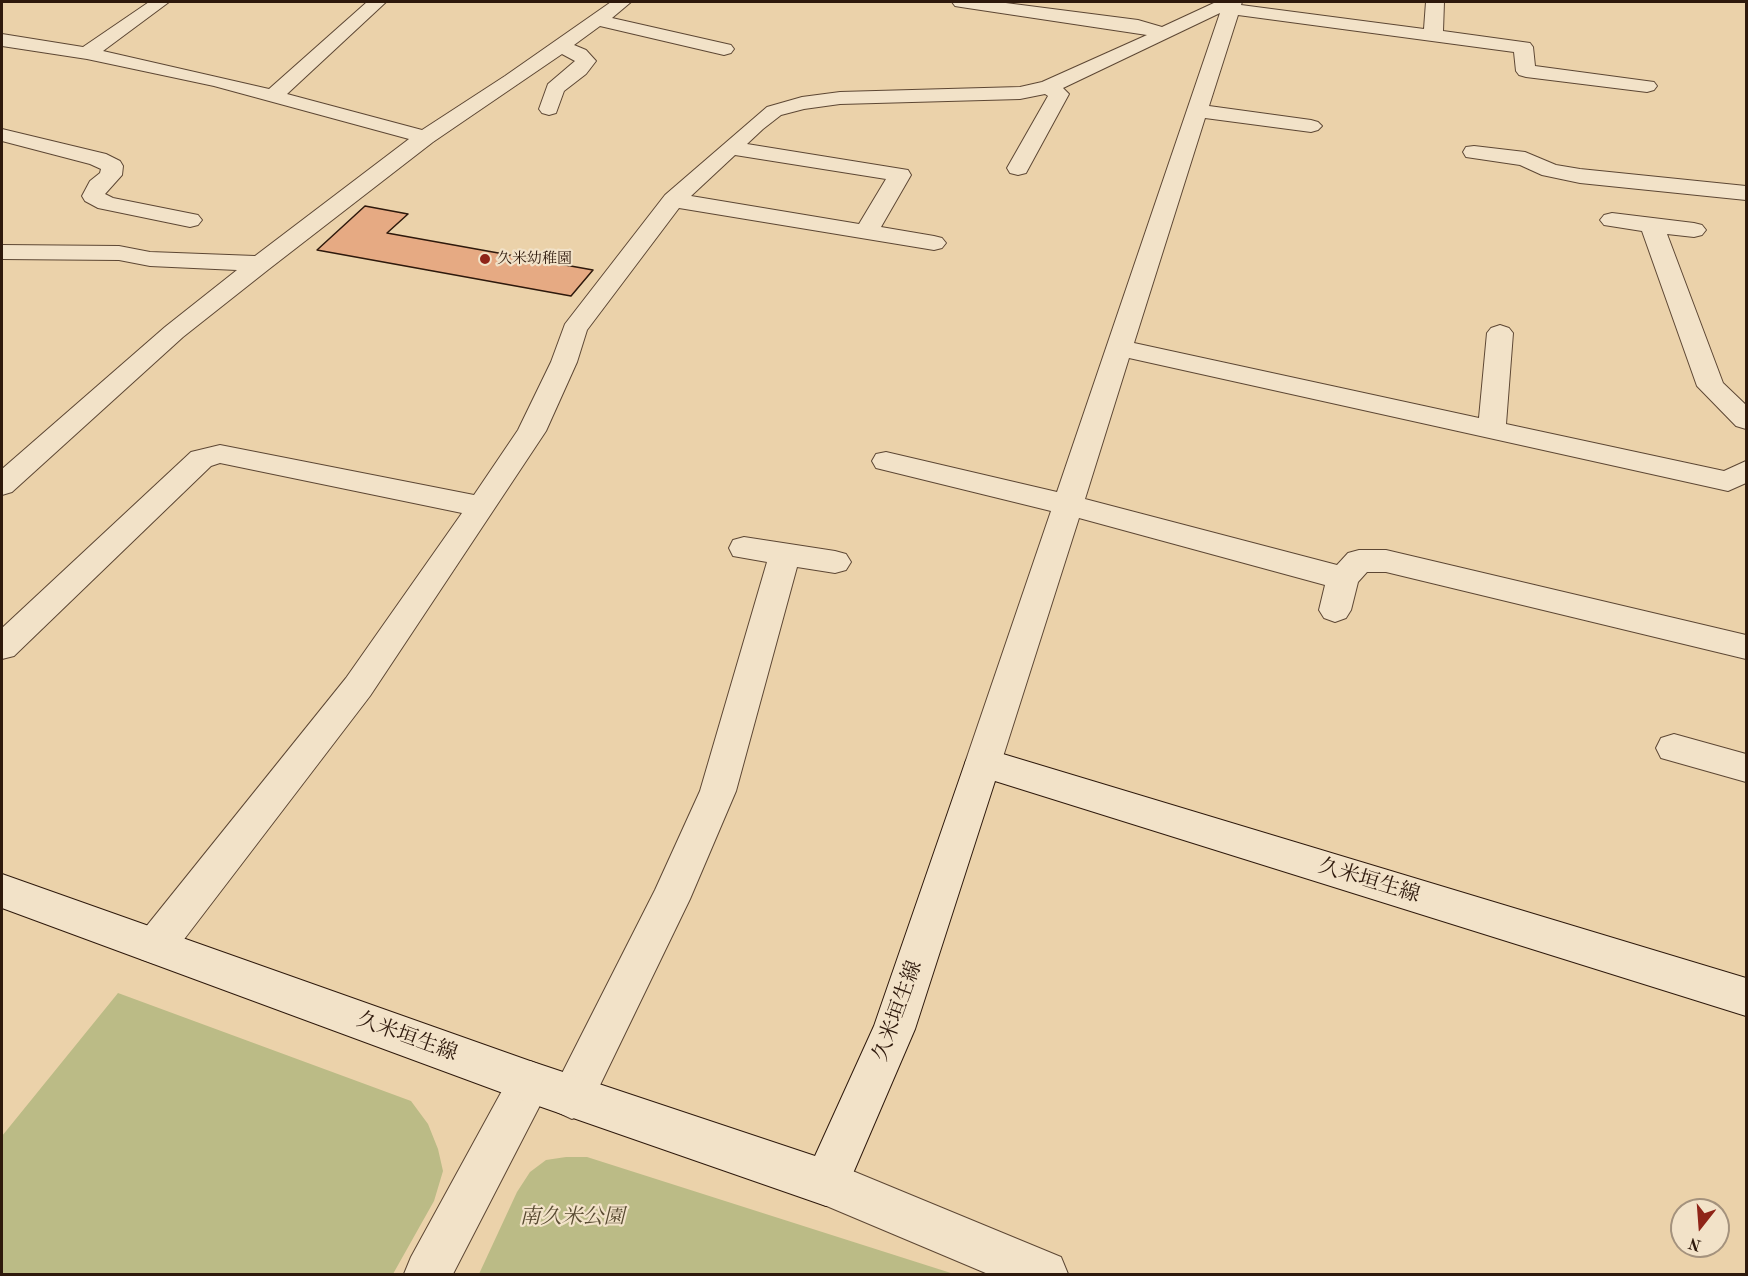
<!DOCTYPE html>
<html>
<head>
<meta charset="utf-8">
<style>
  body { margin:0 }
  #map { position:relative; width:1748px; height:1276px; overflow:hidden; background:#ebd2aa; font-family:"Old Standard TT",serif }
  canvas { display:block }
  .frame { position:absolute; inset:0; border:3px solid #2e190c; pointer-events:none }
  .north { position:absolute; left:1670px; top:1198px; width:60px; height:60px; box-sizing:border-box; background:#f2e2c8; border:2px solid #a4927d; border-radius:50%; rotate:197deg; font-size:16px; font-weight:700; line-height:24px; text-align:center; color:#2e190c }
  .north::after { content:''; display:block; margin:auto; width:21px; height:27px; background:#8f2418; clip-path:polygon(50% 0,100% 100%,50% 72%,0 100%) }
</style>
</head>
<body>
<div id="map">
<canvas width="1748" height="1276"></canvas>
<div class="frame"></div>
<div class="north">N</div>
</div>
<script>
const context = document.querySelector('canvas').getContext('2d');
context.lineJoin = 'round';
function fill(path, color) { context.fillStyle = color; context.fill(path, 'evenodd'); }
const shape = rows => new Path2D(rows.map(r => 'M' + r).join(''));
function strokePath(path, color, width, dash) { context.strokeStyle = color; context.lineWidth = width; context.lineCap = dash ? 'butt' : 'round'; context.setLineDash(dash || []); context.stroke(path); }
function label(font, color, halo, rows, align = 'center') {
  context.font = font + ' "Old Standard TT","Noto Serif JP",serif'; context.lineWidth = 4.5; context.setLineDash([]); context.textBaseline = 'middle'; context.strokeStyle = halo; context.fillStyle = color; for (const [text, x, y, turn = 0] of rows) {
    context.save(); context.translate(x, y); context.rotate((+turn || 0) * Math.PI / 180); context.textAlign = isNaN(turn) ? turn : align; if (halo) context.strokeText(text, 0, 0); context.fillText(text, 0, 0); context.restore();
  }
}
fill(shape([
  [118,993,411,1101,428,1124,438,1149,443,1171,434,1201,393,1274,2,1274,2,1136],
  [566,1157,587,1157,954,1274,479,1274,517,1192,530,1172,546,1160]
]), '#bbbb86');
const building = shape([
  [365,206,408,214,387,233,593,270,571,296,317,250,365,206]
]);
fill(building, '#e6aa83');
strokePath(building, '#2e190c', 1.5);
const street = shape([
  [149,2,169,2,103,51,269,89,367,2,386,2,287,94,422,130,505,76,611,2,631,2,612,18,731,45,734,49,731,53,724,55,600,26,574,45,586,50,596,61,586,74,564,91,556,113,549,115,542,113,539,109,548,84,575,61,562,54,433,142,269,269,183,337,12,492,2,495,2,469,165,327,237,270,150,266,119,260,2,259,2,245,119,246,150,252,255,256,409,139,214,86,87,59,2,46,2,34,83,47,149,2],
  [952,2,998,2,1138,20,1162,27,1216,2,1242,2,1241,5,1424,29,1426,2,1444,2,1443,31,1530,43,1533,47,1535,66,1654,82,1657,86,1654,90,1647,92,1526,77,1519,75,1516,71,1514,52,1238,15,1209,106,1311,120,1318,122,1322,126,1318,130,1311,132,1205,118,1134,343,1479,418,1487,333,1491,328,1500,325,1509,328,1513,333,1506,424,1724,471,1746,461,1746,483,1728,491,1129,358,1085,499,1337,565,1348,553,1359,550,1386,550,1746,635,1746,659,1386,572,1367,572,1358,582,1351,610,1346,618,1335,622,1324,618,1319,610,1325,585,1079,518,1001,763,996,773,983,778,970,773,965,763,1051,511,876,468,872,461,876,454,886,452,1057,492,1220,13,1063,88,1069,94,1026,173,1018,175,1010,173,1007,168,1048,96,1045,94,1020,99,840,104,804,109,781,115,763,129,747,144,908,170,911,175,881,227,934,236,942,238,946,243,942,248,934,250,679,208,587,330,577,362,546,431,370,696,169,959,155,964,141,959,135,946,141,933,346,678,462,513,220,463,211,466,14,656,2,659,2,628,191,452,220,445,474,495,518,430,551,362,565,324,665,195,767,107,802,97,840,92,1020,87,1042,82,1147,35,961,7,955,6,952,2],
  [735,155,886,179,859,224,691,196,735,155],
  [2,129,106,154,120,161,123,166,122,175,105,194,113,198,198,215,202,220,198,225,190,227,98,208,85,201,82,196,90,181,100,173,101,169,90,164,2,141,2,129],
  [1474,146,1525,152,1556,165,1580,169,1746,186,1746,200,1580,183,1542,175,1520,165,1466,157,1463,152,1466,147,1474,146],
  [1612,213,1694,223,1702,225,1706,230,1702,235,1694,237,1667,234,1723,383,1746,405,1746,429,1736,426,1697,386,1642,231,1604,225,1600,220,1604,215,1612,213],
  [744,537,835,551,846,554,851,562,846,570,835,573,797,567,736,791,690,899,587,1112,572,1119,557,1112,550,1097,655,890,700,791,767,562,733,556,729,548,733,540,744,537],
  [1674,734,1746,754,1746,782,1661,758,1656,748,1661,738,1674,734],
  [530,1061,545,1067,552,1082,453,1274,404,1274,411,1257,515,1067,530,1061],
  [826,1160,1061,1257,1068,1274,988,1274,810,1199,803,1183,810,1167,826,1160]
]);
const secondary = shape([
  [983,748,1746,978,1746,1016,995,781,915,1029,842,1199,826,1206,530,1103,2,908,2,874,530,1061,815,1156,874,1026,965,763,970,753,983,748]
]);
strokePath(street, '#5d4734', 2);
strokePath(secondary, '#2e190c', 2);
fill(street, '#f2e2c8');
fill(secondary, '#f2e2c8');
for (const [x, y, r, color] of [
  [485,259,6,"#8f2418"]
]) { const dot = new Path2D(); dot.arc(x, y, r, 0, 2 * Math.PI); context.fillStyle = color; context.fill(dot); strokePath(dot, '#f2e2c8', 2); }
label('15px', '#2e190c', '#f2e2c8', [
  ["久米幼稚園",497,259]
], 'left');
label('21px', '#2e190c', '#f2e2c8', [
  ["久米垣生線",1369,881,17],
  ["久米垣生線",898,1011,-70],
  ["久米垣生線",407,1037,20]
]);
label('italic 21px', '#584a31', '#f2e2c8', [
  ["南久米公園",572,1217]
]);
</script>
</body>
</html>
